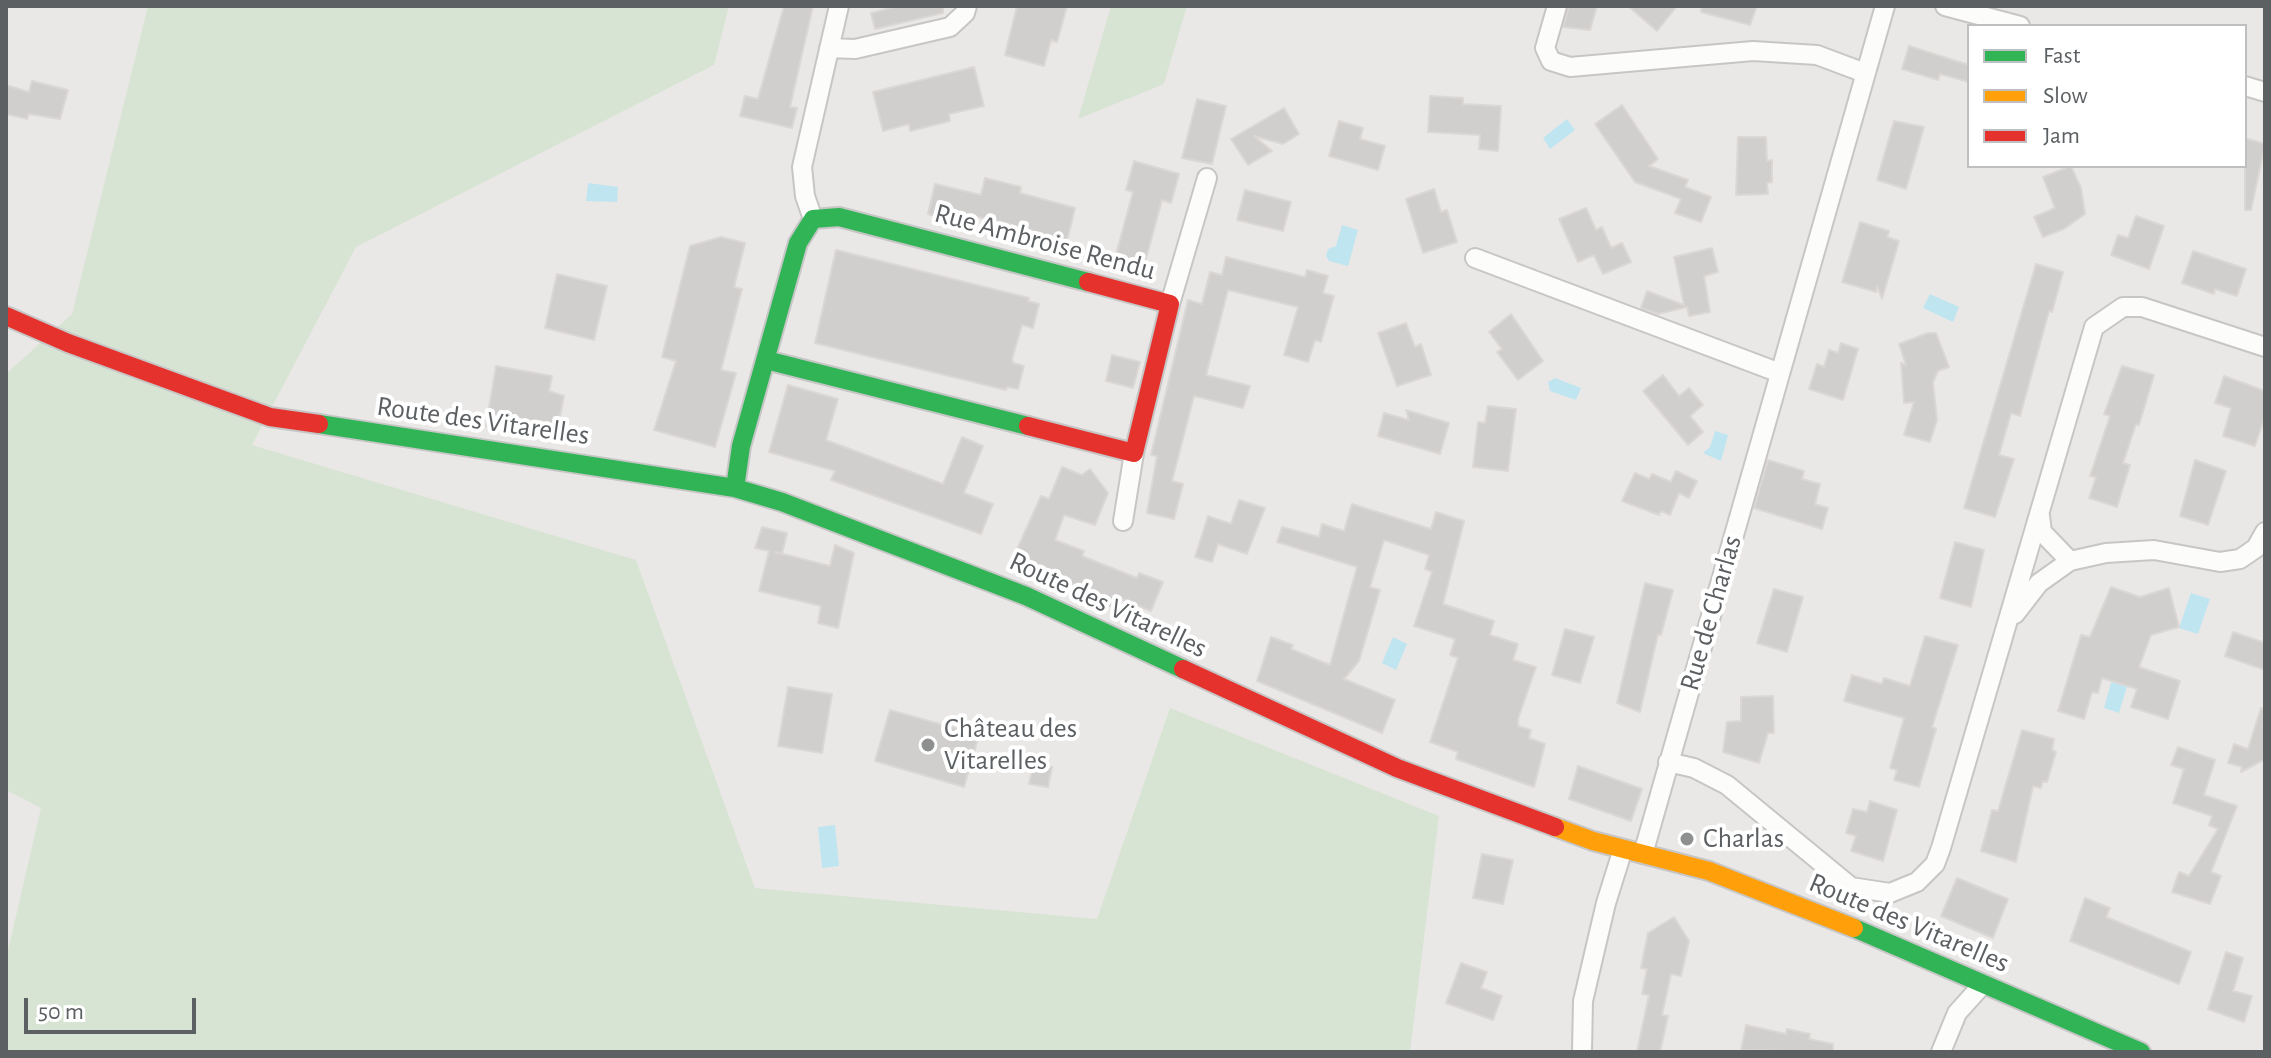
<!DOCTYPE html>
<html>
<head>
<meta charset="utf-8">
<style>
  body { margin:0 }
  #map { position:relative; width:2271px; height:1058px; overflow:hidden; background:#eae8e6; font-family:"Alegreya Sans",sans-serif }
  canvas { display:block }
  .frame { position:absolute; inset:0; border:8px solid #5c6062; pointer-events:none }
  .legend { position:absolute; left:1967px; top:24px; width:280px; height:144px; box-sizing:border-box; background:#fff; border:2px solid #bebfc0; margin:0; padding:10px 14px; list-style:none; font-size:24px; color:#5c6062 }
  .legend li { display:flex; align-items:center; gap:16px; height:40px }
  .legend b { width:40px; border:2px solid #bebfc0 }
  .scale { position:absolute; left:24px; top:998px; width:172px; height:36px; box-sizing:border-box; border:4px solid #5c6062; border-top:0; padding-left:10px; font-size:24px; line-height:28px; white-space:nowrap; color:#5c6062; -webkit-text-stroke:6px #fff; paint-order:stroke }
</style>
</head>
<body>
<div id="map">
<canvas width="2271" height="1058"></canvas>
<div class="frame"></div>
<ul class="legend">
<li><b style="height:10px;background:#30b455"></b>Fast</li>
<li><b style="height:10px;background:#ff9f0a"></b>Slow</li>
<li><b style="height:10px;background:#e5322d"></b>Jam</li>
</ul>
<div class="scale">50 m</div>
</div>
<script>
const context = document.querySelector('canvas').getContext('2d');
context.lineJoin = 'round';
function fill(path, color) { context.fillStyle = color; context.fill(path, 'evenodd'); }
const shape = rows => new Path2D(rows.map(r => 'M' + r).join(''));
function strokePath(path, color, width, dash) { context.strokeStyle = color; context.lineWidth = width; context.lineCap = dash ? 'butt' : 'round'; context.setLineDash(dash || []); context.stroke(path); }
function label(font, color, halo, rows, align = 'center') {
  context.font = font + ' "Alegreya Sans",sans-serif'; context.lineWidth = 8; context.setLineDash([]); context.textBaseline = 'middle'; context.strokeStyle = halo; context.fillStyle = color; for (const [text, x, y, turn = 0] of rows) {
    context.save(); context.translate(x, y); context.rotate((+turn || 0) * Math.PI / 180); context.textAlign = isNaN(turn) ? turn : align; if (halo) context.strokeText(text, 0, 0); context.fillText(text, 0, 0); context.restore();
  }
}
fill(shape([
  [148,6,729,6,714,65,356,247,252,445,636,560,755,888,1097,919,1170,708,1439,816,1410,1052,6,1052,6,959,41,808,6,790,6,374,72,314],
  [1111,6,1187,6,1164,84,1078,119]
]), '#d8e4d3');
fill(shape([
  [1567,119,1575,130,1550,149,1543,138],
  [588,183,618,187,617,202,586,201],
  [1342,225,1358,230,1348,266,1329,261,1326,256,1328,249,1336,246],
  [1930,294,1959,307,1953,322,1923,308],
  [1555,378,1581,388,1576,400,1550,391,1548,382],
  [1715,431,1728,435,1721,461,1703,453,1710,447],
  [2191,593,2210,599,2198,634,2179,628],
  [1393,637,1407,644,1396,670,1382,663],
  [2113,676,2129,680,2119,713,2104,708],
  [835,825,839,866,822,868,818,827]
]), '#bfe5f0');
const building = shape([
  [784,6,813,6,790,107,797,108,792,128,740,116,745,96,758,99,784,6],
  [899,6,943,6,943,13,875,29,871,13,899,6],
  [1017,6,1067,6,1057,42,1051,40,1044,66,1005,55,1017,6],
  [1569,6,1597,6,1590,30,1563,27,1569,6],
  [1628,6,1677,6,1657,31,1628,6],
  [1702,6,1757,6,1750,25,1701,12,1702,6],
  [1909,46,1969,65,1969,82,1940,74,1938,80,1902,69,1909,46],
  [974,67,984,106,949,114,950,121,910,131,909,124,883,131,873,92,974,67],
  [32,81,68,90,60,119,29,114,27,119,6,114,6,85,29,92,32,81],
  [1430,96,1463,98,1463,104,1501,106,1498,151,1479,149,1480,135,1428,132,1430,96],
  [1197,99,1226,106,1212,164,1182,158,1197,99],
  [1622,105,1658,159,1649,166,1688,180,1685,187,1711,197,1701,222,1675,213,1681,199,1635,182,1595,124,1622,105],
  [1284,108,1299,134,1283,144,1254,136,1272,151,1248,165,1231,139,1284,108],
  [1339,121,1363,128,1360,139,1385,146,1378,170,1329,156,1339,121],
  [1894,121,1924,127,1906,189,1877,180,1894,121],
  [1738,137,1766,137,1767,161,1772,160,1772,182,1767,183,1768,194,1736,195,1738,137],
  [2245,138,2265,144,2251,210,2245,210,2245,138],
  [1134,161,1179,174,1171,203,1162,200,1144,266,1115,258,1133,192,1126,190,1134,161],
  [2071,166,2081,188,2085,214,2064,229,2043,237,2034,217,2055,208,2043,177,2071,166],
  [985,178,1021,187,1020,193,1075,208,1066,245,1042,239,1031,234,1032,230,966,214,964,220,953,217,953,221,928,214,935,184,981,195,985,178],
  [1434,189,1441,212,1447,210,1457,242,1423,253,1406,199,1434,189],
  [1245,190,1291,202,1283,231,1237,220,1245,190],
  [1586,208,1596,230,1602,227,1611,248,1622,243,1631,262,1603,274,1594,255,1578,262,1559,219,1586,208],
  [2136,216,2164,226,2149,269,2111,255,2118,235,2128,238,2136,216],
  [1860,222,1889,231,1887,237,1899,241,1882,299,1877,286,1876,292,1842,282,1860,222],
  [721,237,745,243,734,287,742,289,721,370,736,373,715,447,654,430,676,361,662,357,690,246,721,237],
  [1712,248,1718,272,1704,276,1710,312,1689,316,1687,307,1658,314,1641,308,1647,291,1684,305,1674,257,1712,248],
  [836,250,1029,298,1028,301,1039,304,1033,328,1022,325,1012,359,1013,363,1024,366,1018,389,1007,387,1006,390,815,343,836,250],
  [2193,251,2246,269,2237,296,2215,289,2214,294,2182,283,2193,251],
  [1226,257,1305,277,1307,270,1328,276,1323,293,1334,296,1321,342,1315,340,1308,362,1284,355,1298,307,1228,290,1206,375,1250,386,1243,408,1194,396,1172,481,1183,484,1174,519,1147,513,1157,456,1151,455,1188,300,1202,304,1210,272,1222,275,1226,257],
  [2036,264,2063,272,2052,312,2049,311,2020,416,2011,413,1999,455,2014,459,1995,517,1964,508,2036,264],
  [557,274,607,286,594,340,545,328,557,274],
  [1511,314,1543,361,1518,380,1497,352,1502,349,1489,332,1511,314],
  [1406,323,1415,347,1421,344,1431,375,1397,386,1378,333,1406,323],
  [1928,333,1936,333,1949,367,1938,371,1933,382,1937,420,1930,442,1904,435,1914,402,1904,403,1901,363,1906,365,1899,344,1928,333],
  [1841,343,1858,349,1843,400,1809,389,1817,364,1824,367,1829,350,1838,353,1841,343],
  [1112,355,1140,362,1133,388,1106,381,1112,355],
  [496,366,552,376,549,391,564,396,557,432,486,426,496,366],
  [2122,366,2154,375,2139,425,2136,424,2123,463,2130,465,2117,507,2089,498,2096,477,2090,476,2110,416,2104,414,2122,366],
  [1663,375,1679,396,1689,388,1703,405,1690,416,1703,432,1688,445,1643,391,1663,375],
  [2224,376,2265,391,2265,416,2255,446,2223,436,2231,408,2215,403,2224,376],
  [788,385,838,399,826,440,943,484,962,437,983,446,964,493,993,504,981,534,831,480,835,471,769,452,788,385],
  [1488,406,1516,409,1508,471,1473,467,1478,422,1485,423,1488,406],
  [1406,410,1449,423,1440,454,1378,436,1384,413,1409,420,1406,410],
  [1768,460,1804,471,1802,479,1820,484,1815,504,1828,508,1822,529,1754,508,1768,460],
  [2195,460,2226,471,2208,525,2180,516,2195,460],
  [1062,467,1082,475,1090,469,1108,493,1095,525,1064,515,1055,540,1084,551,1082,556,1137,578,1139,573,1163,582,1151,611,1117,597,1113,607,1010,565,1041,496,1049,499,1062,467],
  [1676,471,1697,481,1689,498,1679,493,1670,515,1661,511,1659,515,1622,501,1635,473,1649,479,1652,474,1671,482,1676,471],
  [1239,500,1265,508,1247,554,1218,544,1212,562,1195,557,1208,516,1231,524,1239,500],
  [1352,504,1431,529,1436,512,1464,521,1443,604,1494,621,1490,635,1518,644,1513,660,1536,667,1518,719,1518,726,1531,730,1529,738,1545,744,1534,787,1456,759,1458,752,1430,742,1458,658,1450,655,1455,639,1414,626,1432,572,1425,569,1429,555,1384,540,1370,587,1380,590,1359,661,1344,679,1395,700,1382,733,1257,681,1271,637,1293,645,1291,649,1330,665,1357,567,1277,542,1282,527,1319,537,1322,524,1344,531,1352,504],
  [762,527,787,533,782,554,775,552,830,566,835,545,854,553,838,628,818,623,821,606,759,591,769,551,755,548,762,527],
  [1955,542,1984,550,1971,607,1940,598,1955,542],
  [1645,583,1673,590,1661,635,1658,634,1640,712,1617,703,1645,583],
  [2111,587,2140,597,2169,588,2179,627,2151,635,2139,667,2180,681,2168,719,2131,707,2137,689,2102,678,2098,693,2092,692,2084,719,2058,711,2081,635,2090,637,2111,587],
  [1774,589,1803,597,1787,652,1757,643,1774,589],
  [1565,629,1594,637,1580,683,1552,675,1565,629],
  [2233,632,2265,643,2265,670,2225,656,2233,632],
  [1925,636,1958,645,1932,727,1936,729,1919,787,1894,780,1897,770,1890,768,1904,718,1844,701,1852,675,1882,684,1884,678,1910,686,1925,636],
  [788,687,832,694,822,753,778,746,788,687],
  [1773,696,1774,733,1768,733,1759,763,1723,752,1727,722,1741,721,1741,697,1773,696],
  [2261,708,2265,709,2265,759,2241,772,2242,767,2228,763,2234,744,2248,749,2261,708],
  [890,710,979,735,964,787,875,761,890,710],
  [2022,730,2054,739,2052,750,2056,752,2047,782,2043,781,2041,788,2033,786,2016,862,1981,851,1992,810,1998,811,2022,730],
  [2178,747,2215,760,2204,795,2237,806,2211,872,2221,876,2210,904,2172,892,2179,872,2189,876,2218,829,2209,825,2212,816,2173,803,2184,769,2171,765,2178,747],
  [1033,764,1052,767,1048,787,1029,784,1033,764],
  [1578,766,1642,789,1631,821,1569,799,1578,766],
  [1870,801,1897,810,1883,861,1851,851,1856,836,1846,833,1853,809,1867,812,1870,801],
  [1482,854,1513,860,1503,904,1473,898,1482,854],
  [1957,878,2008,899,1993,938,1941,916,1957,878],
  [2085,898,2110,908,2106,917,2191,952,2179,984,2070,941,2085,898],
  [1674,917,1689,941,1681,976,1671,974,1662,1015,1668,1016,1660,1052,1637,1052,1649,995,1642,994,1647,969,1641,968,1648,933,1674,917],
  [2226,952,2243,958,2233,991,2252,996,2244,1022,2208,1009,2226,952],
  [1461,963,1487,972,1481,988,1502,996,1493,1020,1446,1003,1461,963],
  [1746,1025,1786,1034,1787,1029,1810,1034,1809,1039,1833,1044,1833,1052,1741,1050,1746,1025]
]);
fill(building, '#d1cfce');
strokePath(building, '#dad7d5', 2);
const street = shape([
  [1557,6,1545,48,1551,61,1570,67,1753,51,1817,55,1865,73],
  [1945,6,2020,26],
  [829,48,855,49,950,27,965,13,967,6],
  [2245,86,2265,92],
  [813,219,805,196,802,167,839,6],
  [1475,258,1780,373],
  [1170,304,1207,178],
  [2040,516,2042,532,2070,561],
  [1123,521,1134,453],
  [2015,614,2039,583,2070,561,2106,553,2154,550,2220,562,2240,559,2256,548,2265,532],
  [1668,762,1694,768,1727,785,1851,887,1890,893,1917,882,1935,864,1941,848,2094,327,2123,307,2142,307,2265,347],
  [1643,854,1885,6],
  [1582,1052,1583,1001,1606,903,1623,849],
  [1941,1052,1957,1013,1983,984]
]);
const fast = shape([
  [766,360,1028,426],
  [319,424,735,488,782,502,1026,596,1183,669],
  [735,488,741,446,798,243,813,219,839,217,1088,282],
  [1854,928,2141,1052]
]);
const slow = shape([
  [1555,827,1593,841,1709,871,1854,928]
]);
const jam = shape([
  [6,316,68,343,270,417,319,424],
  [1028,426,1134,453,1170,304,1088,282],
  [1183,669,1397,768,1555,827]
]);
strokePath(street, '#c7c6c5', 22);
strokePath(fast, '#c6c6c6', 22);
strokePath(slow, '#c6c6c6', 22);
strokePath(jam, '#c6c6c6', 22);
strokePath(street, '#fcfcfb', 18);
strokePath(fast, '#30b455', 18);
strokePath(slow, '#ff9f0a', 18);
strokePath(jam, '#e5322d', 18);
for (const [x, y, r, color] of [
  [928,745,8,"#8e9090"],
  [1687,839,8,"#8e9090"]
]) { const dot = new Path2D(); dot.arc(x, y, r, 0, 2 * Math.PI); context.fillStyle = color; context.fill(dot); strokePath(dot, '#fff', 3); }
label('28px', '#5c6062', '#fff', [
  ["Rue Ambroise Rendu",1045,242,15],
  ["Route des Vitarelles",483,421,8],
  ["Route des Vitarelles",1108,605,25],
  ["Rue de Charlas",1711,613,-74],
  ["Route des Vitarelles",1909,923,23]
]);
label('28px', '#5c6062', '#fff', [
  ["Château des",944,729],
  ["Vitarelles",944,761],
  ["Charlas",1703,839]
], 'left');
</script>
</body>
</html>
